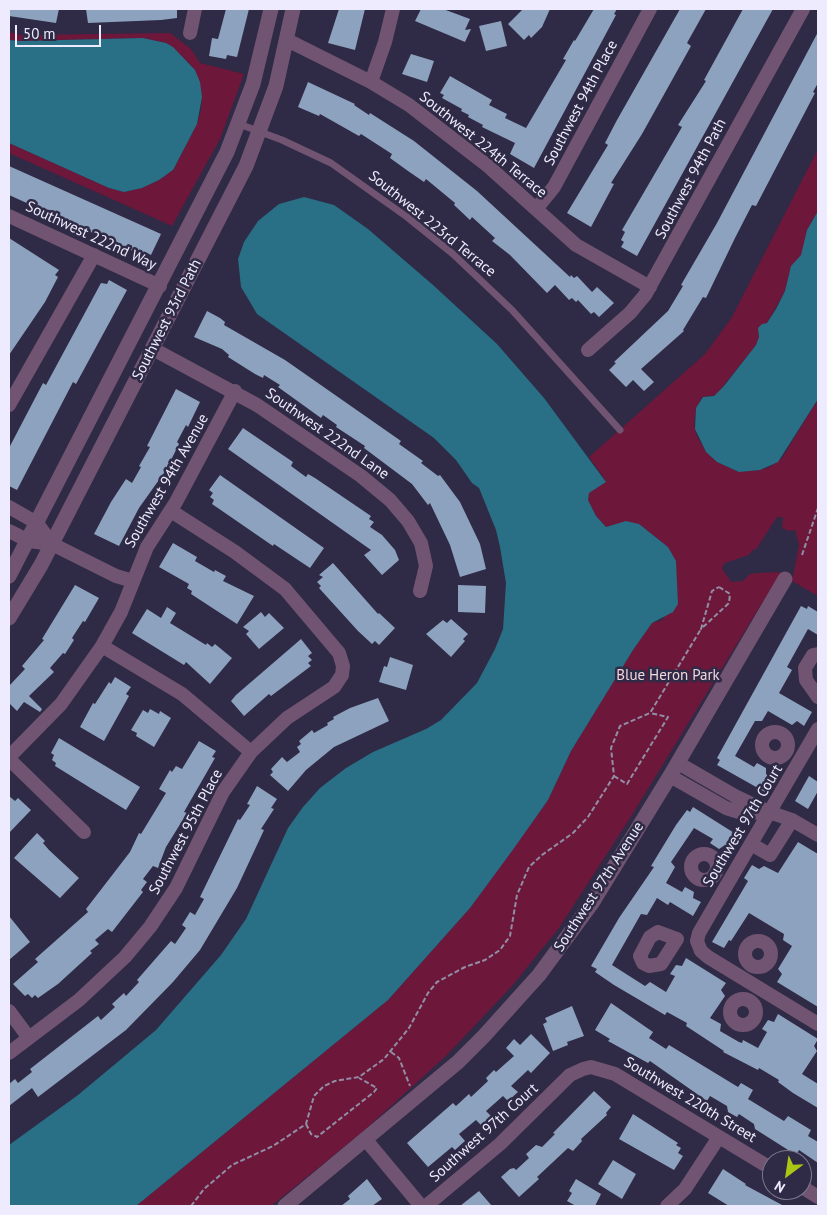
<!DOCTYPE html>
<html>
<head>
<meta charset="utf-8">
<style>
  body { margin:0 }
  #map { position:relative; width:827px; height:1215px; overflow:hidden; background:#2f2a45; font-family:"PT Sans",sans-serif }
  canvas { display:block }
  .frame { position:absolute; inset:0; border:10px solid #edebfd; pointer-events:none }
  .north { position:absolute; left:762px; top:1150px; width:50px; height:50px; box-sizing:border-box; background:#2f2a45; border:1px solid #7b778f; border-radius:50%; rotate:211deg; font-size:14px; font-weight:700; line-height:20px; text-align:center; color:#edebfd }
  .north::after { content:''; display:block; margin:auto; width:18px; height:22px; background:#abc614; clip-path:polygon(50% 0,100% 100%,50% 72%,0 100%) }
  .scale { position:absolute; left:15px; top:25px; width:86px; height:22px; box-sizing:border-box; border:2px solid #edebfd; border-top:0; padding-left:6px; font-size:15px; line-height:18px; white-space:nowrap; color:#edebfd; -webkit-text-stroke:4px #2f2a45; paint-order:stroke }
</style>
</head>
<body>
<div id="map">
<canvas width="827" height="1215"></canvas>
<div class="frame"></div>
<div class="north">N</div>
<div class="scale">50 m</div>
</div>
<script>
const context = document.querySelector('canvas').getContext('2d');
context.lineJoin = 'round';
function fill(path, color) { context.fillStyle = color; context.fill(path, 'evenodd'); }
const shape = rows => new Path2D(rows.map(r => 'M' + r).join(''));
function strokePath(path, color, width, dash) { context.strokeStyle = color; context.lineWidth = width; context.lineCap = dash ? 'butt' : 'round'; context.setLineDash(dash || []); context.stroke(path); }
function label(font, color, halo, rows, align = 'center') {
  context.font = font + ' "PT Sans",sans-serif'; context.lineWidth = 5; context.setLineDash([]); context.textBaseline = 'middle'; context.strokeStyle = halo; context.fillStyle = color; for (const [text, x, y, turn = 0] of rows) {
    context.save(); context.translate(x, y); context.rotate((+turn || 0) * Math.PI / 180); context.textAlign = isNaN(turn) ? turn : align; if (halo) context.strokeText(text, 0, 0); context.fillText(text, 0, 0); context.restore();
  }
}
fill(shape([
  [9,32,20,35,170,33,191,49,200,63,244,74,220,139,172,226,9,153,9,143,109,188,124,192,142,188,159,180,173,170,197,124,201,110,202,97,195,70,187,61,166,43,143,38,20,41,9,40],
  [818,149,818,211,807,230,802,255,791,266,785,291,767,323,758,332,759,337,756,345,716,395,702,397,696,408,694,424,696,434,706,452,717,462,739,472,760,470,770,467,782,458,818,399,818,596,792,581,799,545,795,530,789,531,782,528,783,517,777,517,755,551,753,549,749,555,725,563,722,568,731,582,743,581,750,574,757,573,781,572,632,815,559,928,512,986,447,1055,360,1134,271,1206,136,1206,388,1000,470,908,548,800,571,751,633,650,652,623,663,620,668,547,639,524,606,527,596,516,588,500,589,493,606,481,589,457,705,354,732,317]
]), '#6d173b');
fill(shape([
  [143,38,166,43,173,47,195,70,200,82,202,97,197,124,173,170,159,180,142,188,124,192,109,188,9,143,9,40,20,41],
  [304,197,334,205,368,229,433,285,497,344,544,398,606,482,589,493,588,500,596,516,606,527,626,521,639,524,668,547,676,561,678,604,673,612,652,623,633,650,571,751,548,800,512,851,470,908,388,1000,136,1206,9,1206,9,1145,78,1095,156,1030,221,955,246,919,288,828,303,807,320,788,346,768,373,752,426,729,441,720,477,683,495,649,503,629,506,583,500,547,496,530,479,488,472,483,456,460,434,438,257,314,241,287,238,259,244,242,258,221,279,204],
  [818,211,818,399,778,462,760,470,739,472,717,462,706,452,695,429,696,408,703,397,714,396,724,386,756,345,759,337,758,328,762,324,767,323,776,309,785,291,791,266,801,255,807,230]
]), '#296f85');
fill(shape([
  [9,9,59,9,56,23,9,16],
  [86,9,177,9,177,18,161,20,88,23],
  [226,9,249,9,237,57,227,55,226,59,209,56,212,38,218,39],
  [339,9,365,9,355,50,328,43],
  [421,9,443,9,470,19,465,30,471,29,465,42,415,21],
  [523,9,550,9,542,27,531,38,529,35,524,40,508,24],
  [594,9,617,9,614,14,616,15,534,168,510,154,515,143,482,127,483,125,468,117,469,115,461,111,462,109,442,98,444,95,440,93,450,76,492,100,489,105,507,114,505,118,526,128,566,60,563,59,574,40,575,41],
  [680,9,706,9,687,43,691,46,642,134,611,183,614,184,591,227,567,213,608,145,605,143,617,120],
  [743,9,773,9,637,256,621,247,624,242,621,240,625,232,622,230,682,127,678,125,706,81,704,80],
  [501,21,507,46,486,51,479,26],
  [818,32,818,83,813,92,815,93,756,206,752,205,735,238,706,298,703,297,683,330,684,331,641,369,654,382,644,391,633,380,626,387,609,370,616,363,614,362,668,311,683,286,681,285,717,223],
  [411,54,434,61,427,82,402,74],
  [308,82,355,104,354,105,369,115,370,113,414,141,477,191,570,277,571,275,574,278,577,276,592,292,597,287,614,303,599,317,594,312,591,314,578,300,576,302,572,298,569,300,555,285,547,293,510,255,492,241,495,238,472,217,470,220,454,205,455,203,426,179,424,182,408,171,390,158,392,154,361,134,359,136,320,114,319,116,298,107],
  [9,166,161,234,151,255,147,253,146,257,9,195],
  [9,238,59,270,55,275,58,277,45,302,9,355],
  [109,280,127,290,76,384,73,382,17,490,9,486,9,448,43,383,46,385,101,283,107,284],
  [207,311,220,318,225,322,224,325,285,360,401,441,399,444,423,461,421,463,438,476,440,475,460,502,480,544,486,569,460,577,450,545,430,503,428,505,412,484,364,448,365,446,336,427,337,425,323,415,321,418,278,387,280,385,264,375,263,378,255,374,228,357,229,355,222,349,194,337],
  [176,389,200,402,188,427,186,425,177,442,179,444,166,470,139,508,119,546,94,534,111,502,126,479,132,483,141,467,139,466,150,447,147,446],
  [243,428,293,462,291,466,306,477,308,474,315,478,371,516,369,519,374,522,370,527,382,535,395,550,399,560,382,575,364,555,371,550,228,449],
  [220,475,324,548,310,568,274,544,273,546,212,504,214,500,210,497,213,493,209,490],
  [173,543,197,557,195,561,214,572,215,570,226,576,223,581,254,596,237,624,191,594,192,591,187,588,189,584,159,567],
  [333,563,378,614,379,613,395,628,379,645,375,641,372,644,358,631,319,588,321,586,317,582,323,577,319,575],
  [75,585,99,598,85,622,83,621,72,638,74,640,65,654,63,653,50,668,54,672,29,696,42,709,40,712,24,702,17,711,9,703,9,686,25,669,22,666,44,640,42,639],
  [458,585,486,586,485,613,458,612],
  [801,606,807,609,808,606,818,612,818,635,808,629,787,667,792,670,779,693,812,712,804,726,797,721,792,725,768,711,762,721,755,721,735,756,754,767,757,763,766,768,766,774,773,779,765,792,717,765,720,760,717,758],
  [167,607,176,613,170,623,206,645,207,643,212,647,215,644,232,658,210,684,186,662,184,665,132,633,147,609,161,618],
  [261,612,265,617,269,613,284,628,259,649,246,634,249,631,243,627],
  [451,619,468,634,463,639,465,641,451,657,426,634,443,620,447,623],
  [301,639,312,653,308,656,312,660,308,663,311,666,271,696,269,694,244,716,231,701,236,695],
  [390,657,413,665,406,690,379,682,384,666,387,667],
  [115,677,131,687,126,694,129,696,104,741,80,727,93,703,95,704,109,682,111,684],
  [378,698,389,721,334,747,306,770,288,791,270,775,273,772,271,769,282,757,287,762,300,752,297,747,301,744,299,741,312,730,314,733,328,725,327,723,334,719,333,717,350,708],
  [150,709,159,714,160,711,171,718,154,747,136,736,137,733,131,730,143,710,148,713],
  [59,738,140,787,126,810,55,766,56,763,52,760,54,755,51,753],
  [199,741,216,751,212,757,215,758,184,812,187,813,166,847,158,868,153,866,143,879,147,882,141,890,143,892,112,932,108,929,95,940,99,944,90,951,92,953,58,984,38,998,35,995,32,998,28,994,25,996,13,984,38,962,35,959,88,912,86,909,130,852,139,833,141,834,166,793,159,789,170,770,172,772,176,766,182,769],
  [809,776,818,782,818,791,808,809,795,801],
  [257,786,277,799,271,808,274,809,261,829,264,830,237,888,200,950,173,982,126,1030,38,1097,32,1088,9,1106,9,1084,15,1079,18,1083,32,1072,30,1069,98,1016,101,1020,115,1007,112,1004,124,993,126,996,139,982,137,980,171,941,175,944,186,928,182,925,190,912,195,915,204,899,200,897,238,819,240,820,250,805,247,804],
  [9,796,15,801,18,798,31,810,9,833],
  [693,807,739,836,732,849,725,845,719,849,710,843,713,839,694,828,671,862,675,867,666,883,682,892,685,887,694,892,693,898,701,902,693,916,670,902,668,905,657,898,647,915,641,914,612,965,645,986,650,982,666,992,675,976,670,974,676,965,682,966,686,958,726,983,721,990,725,996,710,1018,721,1024,720,1031,739,1042,742,1043,743,1040,758,1048,767,1032,762,1029,768,1020,774,1022,778,1014,818,1039,814,1046,817,1051,802,1074,818,1084,818,1108,793,1093,778,1082,779,1080,759,1068,758,1070,723,1052,724,1051,686,1026,687,1023,667,1012,665,1015,614,985,595,972,597,969,591,966,619,918,654,867,651,866,676,825,687,810,690,812],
  [37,833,45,841,43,843,49,850,79,878,60,898,14,858],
  [798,842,818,854,818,1007,777,982,782,974,778,969,792,946,783,940,784,934,749,913,731,941,729,940,724,948,712,942,748,881,744,878,752,865,759,869,764,866,778,873],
  [9,916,30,942,9,960],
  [611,1003,653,1032,649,1038,666,1049,669,1045,738,1087,741,1083,753,1090,748,1099,784,1121,788,1116,811,1130,808,1136,818,1142,818,1163,799,1150,796,1155,755,1129,754,1124,739,1114,737,1117,728,1112,727,1106,710,1096,707,1101,650,1061,648,1063,608,1041,610,1039,595,1030],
  [572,1006,584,1036,567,1042,568,1045,553,1051,543,1024,547,1022,545,1018],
  [531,1034,550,1053,531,1073,528,1070,511,1086,518,1092,508,1101,503,1096,486,1111,492,1117,482,1126,476,1120,459,1134,465,1141,455,1150,452,1147,428,1167,407,1143,453,1103,456,1106,469,1094,471,1097,488,1081,486,1078,494,1070,496,1072,514,1056,506,1048,514,1039,520,1045],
  [594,1091,611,1107,606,1113,607,1115,581,1139,582,1141,573,1151,568,1148,537,1177,539,1179,519,1197,501,1177,510,1169,514,1168,516,1170,529,1158,526,1154,536,1145,542,1147,555,1134,553,1133],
  [633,1114,678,1143,676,1145,681,1148,678,1153,683,1156,674,1170,619,1139],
  [613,1160,636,1174,622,1199,598,1184],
  [723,1169,746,1184,745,1185,784,1206,729,1206,708,1193],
  [367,1179,382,1199,372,1206,341,1206,350,1199,348,1196],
  [576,1179,601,1194,595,1206,576,1206,567,1201,572,1193,569,1191],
  [479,1191,492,1206,460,1206]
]), '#8da2be');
strokePath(shape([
  [802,555,818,508],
  [719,587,730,594,729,603,701,629,712,591,719,587],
  [614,776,627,784,668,717,650,713],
  [391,1052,399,1058,410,1086],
  [306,1124,311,1134,317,1137,374,1092,377,1088,359,1078],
  [191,1206,204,1189,232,1165,273,1146,306,1124,314,1096,324,1086,335,1081,359,1077,384,1059,409,1028,428,993,437,982,465,967,485,960,500,950,510,936,517,895,529,867,542,855,573,833,588,817,614,776,611,748,620,726,650,713,701,629]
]), '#928ea5', 2, [5, 2.5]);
strokePath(shape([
  [239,124,282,140,331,163,407,217,453,254,512,310,620,430]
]), '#705471', 7);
strokePath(shape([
  [190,33,195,9],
  [287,40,371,82,409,105,488,166,576,245,650,287],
  [371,82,385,42,393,9],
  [536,209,554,187,650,9],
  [9,216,160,286],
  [153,349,257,405,361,476,390,500,408,521,421,543,426,566,420,591],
  [588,350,630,313,645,295,803,9],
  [9,405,94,255],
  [9,507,37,523,52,544],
  [9,531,29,541,52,544,116,576,133,581],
  [102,646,182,694,251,752],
  [818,654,813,655,805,668,806,680,818,697],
  '762 745a13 13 0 1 1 26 0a13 13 0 1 1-26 0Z',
  [9,757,61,704,102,646,121,612,147,547,176,502,235,391],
  [9,759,84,832],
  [678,763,735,796,769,812,792,820,818,835],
  [670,776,726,808,742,813,765,812],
  [751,844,770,855,792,820],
  '691 867a13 13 0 1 1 26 0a13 13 0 1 1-26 0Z',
  [658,932,677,939,661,964,649,966,643,963,640,956,650,937,658,932],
  '745 954a13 13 0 1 1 26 0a13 13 0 1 1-26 0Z',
  [697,941,699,933,728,883,818,729],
  [697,941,701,951,708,957,818,1024],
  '730 1012a13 13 0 1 1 26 0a13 13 0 1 1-26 0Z',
  [9,1011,29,1038],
  [9,1053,79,1000,125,957,150,927,176,888,223,792,251,752,287,718,334,687,342,675,343,666,339,653,285,589,235,552,171,511],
  [366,1140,421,1206],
  [802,1187,818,1197],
  [426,1206,500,1144,570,1075,583,1069,591,1067,615,1074,772,1169],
  [667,1206,685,1189,719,1137]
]), '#705471', 14);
strokePath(shape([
  [9,576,227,152,253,84,271,9],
  [9,618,41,565,246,166,276,86,293,9],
  [285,1206,458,1062,484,1036,539,975,592,903,670,776,785,579]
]), '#705471', 15);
label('15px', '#edebfd', '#2f2a45', [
  ["Southwest 94th Place",581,103,-62],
  ["Southwest 224th Terrace",483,145,39],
  ["Southwest 94th Path",691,179,-62],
  ["Southwest 223rd Terrace",432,224,39],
  ["Southwest 222nd Way",91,236,25],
  ["Southwest 93rd Path",167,320,-63],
  ["Southwest 222nd Lane",327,434,35],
  ["Southwest 94th Avenue",167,481,-60],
  ["Southwest 97th Court",743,826,-59],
  ["Southwest 95th Place",186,832,-62],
  ["Southwest 97th Avenue",599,887,-57],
  ["Southwest 220th Street",690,1100,31],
  ["Southwest 97th Court",484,1133,-42]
]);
label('15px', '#f2d6de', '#2f2a45', [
  ["Blue Heron Park",668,676]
]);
</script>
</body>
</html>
